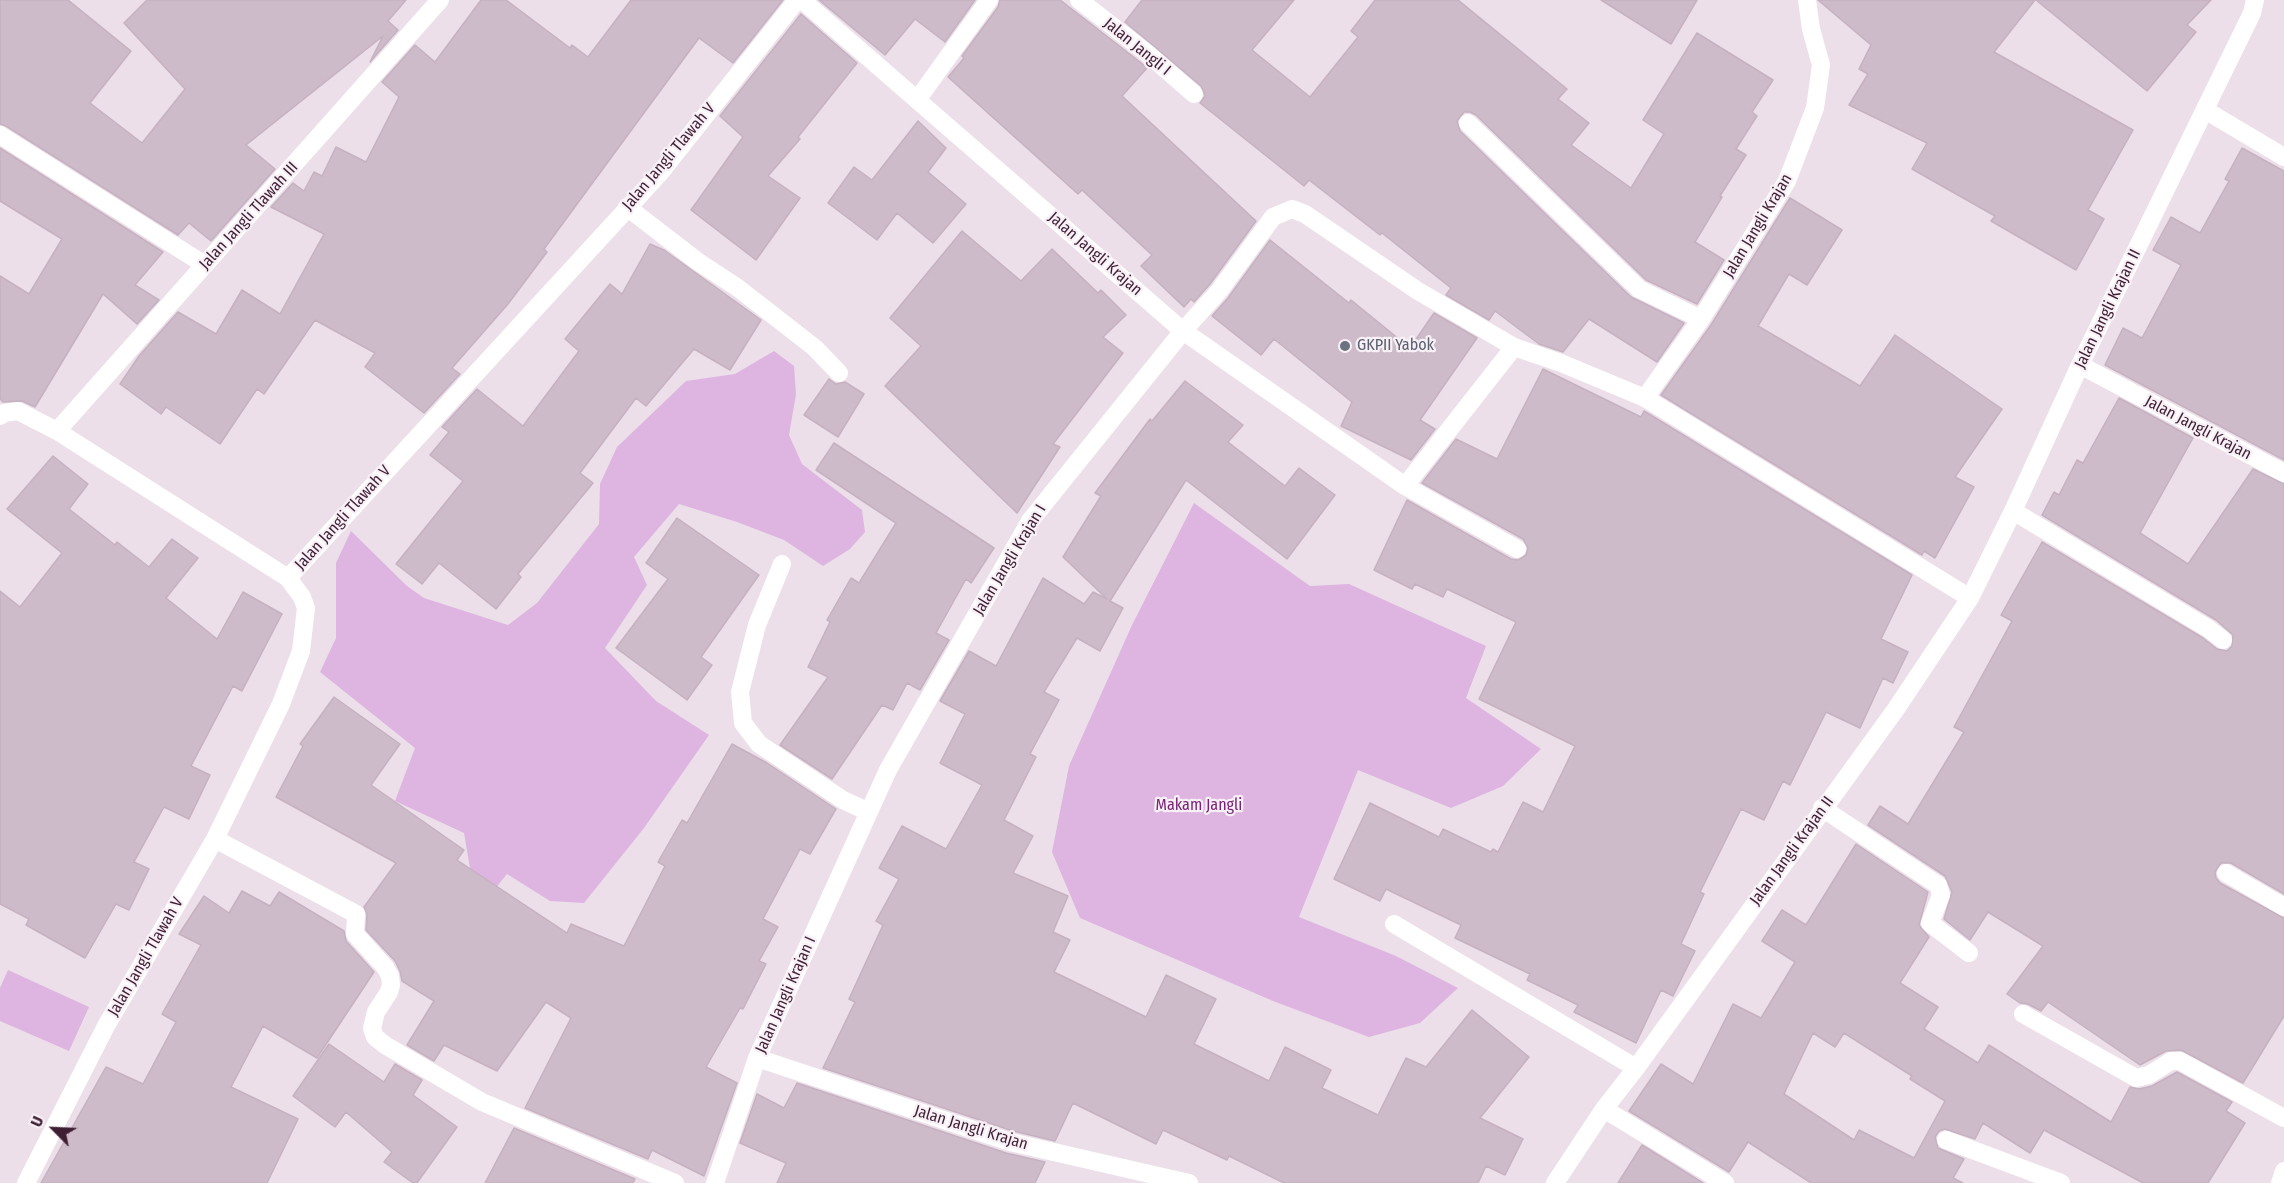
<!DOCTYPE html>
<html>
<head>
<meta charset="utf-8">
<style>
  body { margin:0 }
  #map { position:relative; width:2284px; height:1183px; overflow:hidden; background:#ecdfe9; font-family:"Fira Sans Condensed",sans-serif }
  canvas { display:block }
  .north { position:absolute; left:24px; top:1099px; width:60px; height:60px; -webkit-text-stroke:4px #f8f0f7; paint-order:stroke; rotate:294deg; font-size:16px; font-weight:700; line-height:24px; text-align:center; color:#3e1e32 }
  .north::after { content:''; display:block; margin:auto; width:21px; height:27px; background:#3e1e32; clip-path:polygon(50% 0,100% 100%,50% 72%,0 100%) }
</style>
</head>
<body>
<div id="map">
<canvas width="2284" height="1183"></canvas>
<div class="north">U</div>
</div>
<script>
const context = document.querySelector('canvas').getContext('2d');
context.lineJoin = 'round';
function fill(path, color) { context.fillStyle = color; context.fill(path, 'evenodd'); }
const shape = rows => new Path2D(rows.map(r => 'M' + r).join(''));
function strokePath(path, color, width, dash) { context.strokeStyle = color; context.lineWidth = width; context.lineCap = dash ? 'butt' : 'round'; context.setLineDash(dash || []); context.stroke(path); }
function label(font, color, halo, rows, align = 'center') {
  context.font = font + ' "Fira Sans Condensed",sans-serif'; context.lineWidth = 4.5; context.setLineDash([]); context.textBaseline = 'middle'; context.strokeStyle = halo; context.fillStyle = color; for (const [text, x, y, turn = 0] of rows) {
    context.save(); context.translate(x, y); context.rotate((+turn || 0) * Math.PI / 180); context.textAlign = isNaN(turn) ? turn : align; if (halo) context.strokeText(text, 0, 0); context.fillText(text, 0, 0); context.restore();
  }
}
fill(shape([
  [774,351,794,366,796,394,789,435,802,464,862,510,865,532,850,549,823,566,784,540,737,522,679,504,634,557,647,585,605,648,656,701,709,735,644,828,584,903,550,901,507,874,482,905,471,874,464,833,395,801,415,748,320,672,336,638,336,563,351,531,407,586,424,598,508,625,537,603,599,524,600,484,617,447,686,381,735,374],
  [1194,503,1310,586,1349,584,1486,646,1466,698,1541,749,1503,786,1451,808,1358,770,1299,917,1396,956,1458,988,1420,1023,1369,1037,1273,1001,1080,918,1052,852,1069,766,1132,625],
  [8,970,89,1007,69,1051,0,1021,0,988]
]), '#ddb5e0');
const building = shape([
  [0,0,68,0,131,51,90,103,142,143,185,89,124,23,147,0,406,0,388,21,398,30,370,62,383,36,246,145,275,169,211,241,189,223,178,235,6,126,0,124,0,0],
  [481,0,506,0,570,48,572,45,588,57,631,0,783,0,733,63,699,38,544,249,547,252,508,304,452,368,460,374,424,413,365,367,375,353,315,320,264,394,257,389,220,444,166,407,161,414,120,384,139,356,178,312,216,334,242,290,280,314,324,234,271,207,293,183,304,191,314,172,322,176,336,147,366,162,399,97,382,82,415,45,435,62,481,0],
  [819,0,975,0,945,42,915,19,885,55,819,0],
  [1000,0,1060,0,1140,62,1147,68,1122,96,1256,221,1210,284,1194,302,1191,299,1184,307,1141,266,1152,255,1082,190,1078,194,948,77,964,58,962,56,998,7,1000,0],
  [1142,0,1294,0,1252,50,1310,97,1358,37,1351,31,1375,0,1458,0,1567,89,1558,99,1589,123,1571,145,1631,188,1664,134,1643,120,1697,33,1773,80,1752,112,1757,116,1736,149,1746,155,1720,196,1722,197,1695,242,1724,260,1697,304,1646,280,1476,115,1470,112,1464,112,1457,121,1460,131,1631,297,1684,323,1657,362,1589,319,1563,352,1539,344,1495,311,1489,320,1446,295,1451,288,1382,233,1380,235,1309,180,1304,186,1200,103,1205,96,1201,86,1125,22,1142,0],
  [1601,0,1697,0,1671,44,1601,0],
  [1818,0,2035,0,1994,52,2133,130,2088,210,2104,219,2076,270,1991,221,1995,216,1912,169,1927,143,1849,105,1868,74,1859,69,1871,45,1818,0],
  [2036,0,2211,0,2187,25,2196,32,2147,91,2036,0],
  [801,14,857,63,798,137,800,139,768,176,800,198,756,260,691,210,743,137,720,116,801,14],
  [918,121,946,148,928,172,966,204,933,243,897,213,877,240,828,203,854,167,872,180,918,121],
  [0,148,163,252,135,285,159,300,137,324,103,294,35,407,22,401,3,402,0,399,0,276,29,294,62,239,0,201,0,148],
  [2242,148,2284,171,2284,460,2105,365,2123,328,2142,338,2181,265,2153,250,2171,217,2200,233,2229,181,2225,179,2242,148],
  [1790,198,1842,230,1807,285,1789,274,1758,326,1860,386,1895,335,2002,409,1955,477,1974,487,1935,558,1924,551,1922,555,1661,395,1711,325,1790,198],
  [962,231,1021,281,1052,249,1098,293,1101,290,1126,315,1103,337,1123,353,1053,444,1060,447,1017,513,885,386,921,346,890,318,962,231],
  [1270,240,1349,303,1351,300,1410,348,1434,313,1477,338,1420,420,1435,429,1411,460,1341,426,1352,402,1274,339,1261,355,1212,316,1228,298,1270,240],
  [650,244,664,250,761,320,730,370,694,349,646,406,636,398,580,473,593,483,518,574,521,577,496,609,439,563,422,584,396,564,463,481,430,455,449,432,442,427,477,389,523,426,579,351,565,339,610,284,622,294,650,244],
  [1543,369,1641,417,1644,411,1912,575,1881,639,1908,652,1893,683,1883,678,1860,728,1826,712,1790,785,1783,781,1764,820,1741,809,1700,892,1704,894,1681,944,1695,951,1673,996,1661,990,1636,1043,1574,1012,1578,1005,1527,980,1530,974,1455,938,1461,925,1386,889,1380,901,1334,879,1370,803,1439,837,1443,829,1491,852,1493,849,1498,852,1523,802,1543,812,1575,746,1479,699,1516,622,1447,589,1443,597,1415,584,1412,589,1374,570,1407,500,1511,559,1518,560,1526,555,1528,548,1523,539,1422,483,1456,439,1497,459,1543,369],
  [829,379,836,384,845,382,864,394,838,437,804,415,829,379],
  [1185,381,1243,425,1228,442,1285,486,1299,468,1335,495,1287,559,1186,480,1110,601,1123,608,1100,651,1077,638,1044,692,1059,700,1030,754,1036,757,1004,820,1033,836,1013,873,1068,896,1053,932,1070,940,1054,972,1146,1017,1166,975,1216,999,1194,1044,1269,1081,1285,1047,1331,1070,1322,1088,1378,1115,1406,1058,1426,1067,1472,1010,1529,1057,1480,1118,1523,1139,1505,1175,1486,1166,1478,1183,1284,1183,1229,1156,1227,1160,1163,1130,1156,1144,1073,1103,1055,1141,1013,1131,823,1068,855,1002,849,999,883,925,876,921,899,879,879,868,902,826,946,849,982,785,940,763,965,714,940,701,969,651,996,666,1043,578,1084,604,1093,592,1107,599,1063,557,1101,496,1095,493,1150,419,1152,421,1185,381],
  [2119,398,2193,438,2140,533,2188,564,2253,469,2284,484,2284,894,2231,863,2221,863,2215,872,2216,878,2220,883,2284,918,2284,1016,2243,1083,2181,1050,2166,1051,2140,1065,2048,1002,2041,1011,2028,1004,2020,1003,2007,994,2043,946,1988,912,1970,940,1944,919,1952,892,1945,876,1868,825,1880,806,1908,824,1964,732,1954,727,2012,621,2001,615,2042,542,2203,638,2217,649,2227,651,2232,646,2233,635,2216,620,2042,515,2054,492,2059,495,2077,460,2083,463,2119,398],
  [834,443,994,548,971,583,966,579,936,633,949,640,920,690,907,683,893,710,882,705,832,779,780,745,828,677,808,667,830,622,827,620,851,578,859,583,896,523,816,470,834,443],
  [53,456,88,484,69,509,115,545,117,542,149,567,172,539,198,558,166,598,217,639,243,592,282,614,242,691,233,686,191,766,210,775,189,819,164,807,134,862,149,869,129,910,116,904,85,958,26,925,29,919,0,904,0,591,20,607,62,553,7,509,53,456],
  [677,518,759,575,701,657,712,665,687,700,616,648,668,579,646,563,677,518],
  [334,697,400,744,371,785,464,850,457,860,567,933,571,924,624,946,665,866,658,862,682,820,687,823,732,744,767,763,836,809,810,854,800,849,763,919,778,927,759,961,766,964,743,1009,740,1008,706,1067,737,1083,704,1176,652,1150,648,1159,525,1108,571,1018,546,1002,497,1071,444,1045,434,1061,407,1045,434,1001,402,981,400,971,395,961,366,930,367,914,364,907,396,863,276,797,303,746,300,744,334,697],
  [1856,844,1928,892,1919,925,1929,937,1900,983,1938,1007,1924,1029,1978,1063,1989,1045,2111,1122,2130,1087,2139,1089,2152,1086,2177,1072,2232,1102,2226,1111,2245,1123,2208,1183,2143,1183,2044,1130,2030,1153,1983,1123,1975,1139,1945,1129,1939,1131,1935,1137,1938,1148,1964,1159,1953,1178,1963,1183,1811,1183,1748,1142,1729,1172,1629,1111,1661,1064,1693,1084,1733,1004,1761,1018,1795,962,1762,941,1782,910,1806,925,1856,844],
  [1813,1033,1835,1047,1844,1033,1912,1076,1910,1079,1945,1101,1914,1158,1859,1130,1854,1140,1784,1094,1813,1033],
  [242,891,270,906,279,892,344,931,346,941,374,972,317,1058,263,1026,231,1087,298,1119,267,1183,41,1183,106,1067,143,1084,176,1022,162,1014,201,945,179,934,204,896,229,913,242,891],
  [329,1044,384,1082,395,1064,422,1080,413,1095,457,1127,417,1183,413,1183,384,1162,392,1152,346,1112,335,1127,293,1096,329,1044],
  [797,1083,1006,1153,1045,1162,1035,1183,777,1183,786,1163,740,1143,757,1094,784,1108,797,1083],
  [514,1128,635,1179,633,1183,485,1183,514,1128],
  [1642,1145,1703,1183,1618,1183,1642,1145]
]);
fill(building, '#cdbbc9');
strokePath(building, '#c6b1c1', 1.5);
strokePath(shape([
  [802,0,1183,331,1405,486,1514,347,1561,363,1645,398,1970,598],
  [1079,0,1147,53,1194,94],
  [917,100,989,0],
  [2205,110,2284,157],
  [1468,123,1639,289,1701,319],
  [0,135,205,265],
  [627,207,697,261,738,288,815,348,839,373],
  [2080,365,2284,473],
  [1645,398,1701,319,1787,181,1815,108,1821,65,1811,29,1807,0],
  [0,416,4,413,18,411,57,431,288,578,302,597,306,608,301,651,281,704,215,839,106,1026,26,1183],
  [57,431,440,0],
  [1405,486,1517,549],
  [2013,511,2209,629,2223,640],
  [782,564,757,625,740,692,743,723,759,744,843,800,869,812],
  [288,578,660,173,797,0],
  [1822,808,1938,885,1941,895,1930,923,1969,953],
  [215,839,356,914,355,934,385,967,390,976,391,985,389,992,376,1012,372,1028,375,1037,385,1045,482,1102,675,1183],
  [2226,873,2284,907],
  [1394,924,1636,1068],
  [2023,1014,2136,1078,2149,1075,2171,1061,2180,1061,2284,1118],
  [757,1058,1010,1142,1189,1183],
  [1604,1109,1725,1183],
  [1946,1140,2061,1183],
  [715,1183,757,1058,888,770,1030,521,1183,331,1219,291,1273,217,1292,209,1305,214,1418,291,1514,347],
  [1555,1183,1604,1109,1636,1068,1896,709,1970,598,2013,511,2080,365,2252,13,2255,0],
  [2280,1183,2284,1171]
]), '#fff', 18);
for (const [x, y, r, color] of [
  [1345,346,6,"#6b7280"]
]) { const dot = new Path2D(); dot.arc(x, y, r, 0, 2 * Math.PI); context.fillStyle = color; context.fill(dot); strokePath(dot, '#f8f0f7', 2); }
label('16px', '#3e1e32', '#f8f0f7', [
  ["Jalan Jangli I",1137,47,39],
  ["Jalan Jangli Tlawah V",669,157,-50],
  ["Jalan Jangli Tlawah III",249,216,-48],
  ["Jalan Jangli Krajan",1758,226,-59],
  ["Jalan Jangli Krajan",1095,254,41],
  ["Jalan Jangli Krajan II",2108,309,-64],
  ["Jalan Jangli Krajan",2198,428,28],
  ["Jalan Jangli Tlawah V",343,518,-48],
  ["Jalan Jangli Krajan I",1010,560,-59],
  ["Jalan Jangli Krajan II",1792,851,-54],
  ["Jalan Jangli Tlawah V",146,957,-60],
  ["Jalan Jangli Krajan I",786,995,-66],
  ["Jalan Jangli Krajan",971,1128,17]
]);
label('16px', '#5b616d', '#f8f0f7', [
  ["GKPII Yabok",1357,346]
], 'left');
label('16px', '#7a2376', '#f8f0f7', [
  ["Makam Jangli",1199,806]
]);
</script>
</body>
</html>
